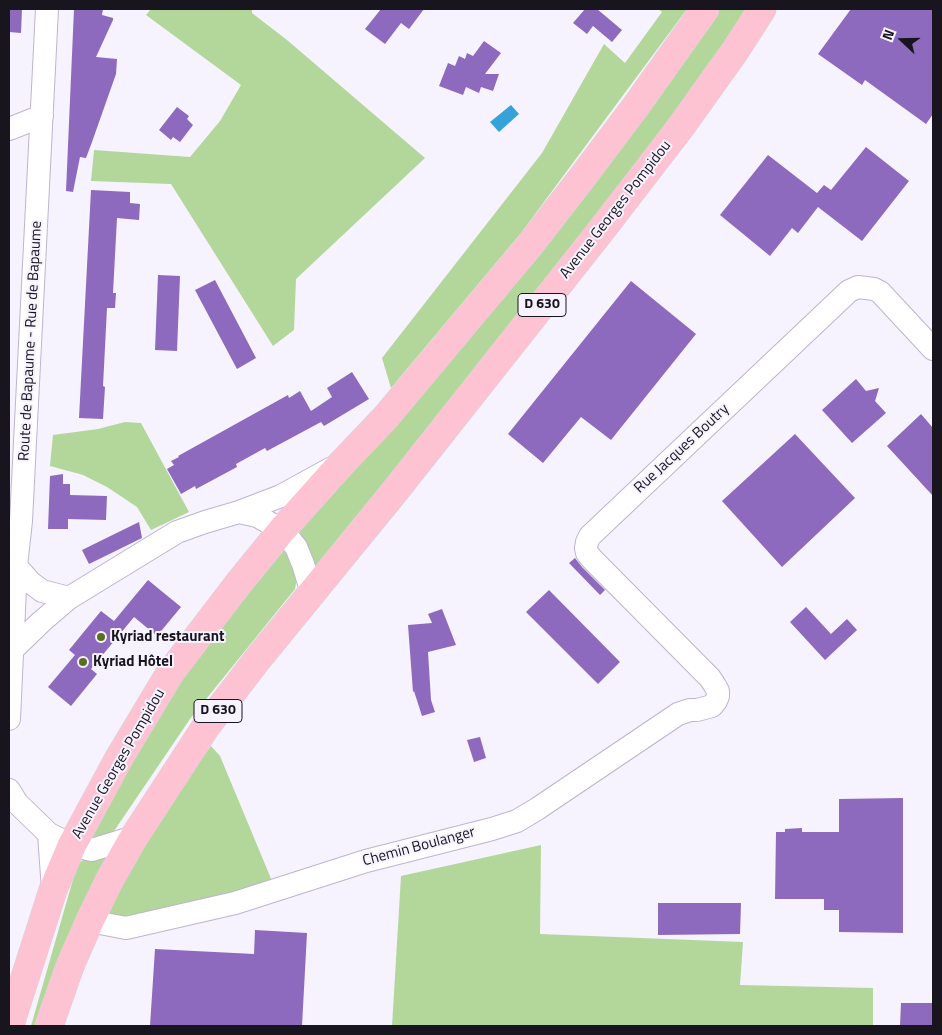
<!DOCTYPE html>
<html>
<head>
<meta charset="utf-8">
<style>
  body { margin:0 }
  #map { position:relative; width:942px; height:1035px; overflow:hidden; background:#f6f2fe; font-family:"Titillium Web",sans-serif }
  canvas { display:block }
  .frame { position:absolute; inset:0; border:10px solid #18151e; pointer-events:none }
  .north { position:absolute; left:877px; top:15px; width:50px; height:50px; -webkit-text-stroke:4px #f6f2fe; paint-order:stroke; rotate:291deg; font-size:14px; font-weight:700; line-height:20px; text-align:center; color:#18151e }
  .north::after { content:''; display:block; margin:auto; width:18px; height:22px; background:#18151e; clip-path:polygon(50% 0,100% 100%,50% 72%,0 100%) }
</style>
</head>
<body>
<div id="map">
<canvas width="942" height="1035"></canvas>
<div class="frame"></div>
<div class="north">N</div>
</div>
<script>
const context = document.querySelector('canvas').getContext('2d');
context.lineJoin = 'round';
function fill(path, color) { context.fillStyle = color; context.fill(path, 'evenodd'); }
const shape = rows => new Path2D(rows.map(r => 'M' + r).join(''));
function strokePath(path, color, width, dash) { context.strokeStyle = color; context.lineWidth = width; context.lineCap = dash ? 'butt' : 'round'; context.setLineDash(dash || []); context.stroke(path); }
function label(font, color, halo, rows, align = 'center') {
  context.font = font + ' "Titillium Web",sans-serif'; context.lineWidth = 4; context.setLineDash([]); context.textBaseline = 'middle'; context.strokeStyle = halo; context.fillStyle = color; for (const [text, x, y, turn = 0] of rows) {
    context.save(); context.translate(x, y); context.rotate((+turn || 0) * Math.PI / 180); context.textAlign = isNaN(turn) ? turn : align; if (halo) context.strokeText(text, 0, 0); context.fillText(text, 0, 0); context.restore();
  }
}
fill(shape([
  [151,9,252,9,252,13,287,40,425,158,296,279,294,330,273,346,171,184,91,181,94,150,190,157,220,121,241,85,146,15],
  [658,9,687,9,521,233,391,388,382,358,542,153,604,44,625,63,662,12],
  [716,9,751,9,657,144,315,572,300,532,300,526],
  [125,422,141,423,189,512,151,530,137,507,107,487,83,475,50,466,53,435,98,429],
  [288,545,297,578,295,589,190,719,112,834,90,841,91,832,167,698,272,554],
  [211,746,220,756,272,881,143,917,108,915,151,826],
  [541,845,540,934,743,942,740,985,873,988,873,1026,392,1026,401,876],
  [114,852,40,1026,31,1026,76,869,80,862,85,859]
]), '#b3d79b');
fill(shape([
  [511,105,519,114,499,132,490,122]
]), '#35a2da');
fill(shape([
  [9,9,22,9,21,33,9,32],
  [74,9,103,9,102,15,113,18,113,20,96,57,117,59,116,74,92,142,86,158,80,157,73,192,66,191],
  [381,9,424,9,409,29,401,23,385,44,365,29],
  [585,9,597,9,622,30,612,42,593,26,587,34,573,23],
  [851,9,933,9,933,114,926,124,865,80,862,85,818,54],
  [484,41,501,53,485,74,499,74,493,91,481,87,479,93,466,87,463,95,439,86,448,63,455,66,459,56,465,59,467,53,473,56],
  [177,107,189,116,187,119,193,125,180,142,173,137,171,140,159,130],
  [866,147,909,181,862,241,818,207,798,233,792,228,770,256,720,215,768,155,817,193,824,185,831,190],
  [91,190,130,192,130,203,140,204,139,220,117,218,113,293,116,293,115,308,107,308,103,386,105,387,103,419,79,418],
  [158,275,180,276,177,351,155,350],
  [215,280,256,358,237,369,195,290],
  [631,281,696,334,611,440,581,417,543,463,508,434],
  [352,372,369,399,324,426,321,422,267,451,265,448,236,464,237,467,196,489,195,486,181,494,167,469,174,465,171,461,179,457,178,456,288,395,289,398,300,391,311,411,332,397,327,388],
  [856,379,866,391,879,388,875,401,886,413,852,443,822,410],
  [921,414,933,428,933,496,887,446],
  [795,434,855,498,782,567,722,501],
  [63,474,63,484,70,484,70,495,107,496,106,520,68,519,68,529,48,529,50,476],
  [139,522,142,538,89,564,82,550],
  [575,558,582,567,605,590,600,595,569,563],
  [148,580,181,607,157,636,134,617,91,669,97,674,71,706,48,687,75,655,69,650,101,611,114,621],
  [549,590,620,662,598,684,526,612],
  [806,607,831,634,847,619,857,630,825,660,790,622],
  [442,609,456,645,428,652,431,700,435,712,422,716,414,691,413,692,408,625,432,623,428,614],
  [480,737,486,758,474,762,467,740],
  [903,798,903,933,839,932,839,910,824,910,824,899,775,899,776,832,785,832,785,829,802,828,802,832,839,832,839,799],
  [658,903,741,903,740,934,658,935],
  [255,930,307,933,302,1026,150,1026,155,949,254,954],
  [901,1003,933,1003,933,1026,900,1026]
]), '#8d6abd');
const minor = shape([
  [9,129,42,116],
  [239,512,257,516,282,530,296,547,303,564,312,593],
  [16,566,30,582,42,591,69,598],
  [12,650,41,622,69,598,177,532,205,522,239,512,281,496,332,468],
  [9,719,16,566,21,521,47,9],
  [9,790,17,803,49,834,72,845,92,850,134,837],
  [49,834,53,890],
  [91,918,100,923,126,928,235,903,366,861,492,829,517,821,537,809,678,714,690,710,697,710,712,706,716,701,718,696,718,691,714,684,710,678,592,559,587,553,586,548,587,542,590,536,849,291,858,287,874,289,880,292,933,349]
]);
const major = shape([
  [10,1026,13,1015,53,890,72,845,119,758,170,673,238,584,282,530,342,463,385,418,529,246,581,179,636,106,705,9],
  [49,1026,70,966,91,918,110,879,134,837,205,728,257,660,395,491,603,228,680,128,735,51,762,9]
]);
strokePath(minor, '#beb4d0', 24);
strokePath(major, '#d5d5d6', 29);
strokePath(minor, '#fff', 22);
strokePath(major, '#fdc3d3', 28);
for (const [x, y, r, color] of [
  [101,637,5,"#5a7020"],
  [83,662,5,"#5a7020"]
]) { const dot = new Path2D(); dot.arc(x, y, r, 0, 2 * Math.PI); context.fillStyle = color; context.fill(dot); strokePath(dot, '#f6f2fe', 2); }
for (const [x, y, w] of [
  [542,305,48],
  [218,711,48]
]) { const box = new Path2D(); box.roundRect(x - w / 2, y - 11.5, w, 23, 4); context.fillStyle = '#f6f2fe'; context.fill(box); strokePath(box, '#18151e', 1); }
label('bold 14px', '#18151e', null, [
  ["D 630",542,305],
  ["D 630",218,711]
]);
label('15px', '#18151e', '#f6f2fe', [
  ["Avenue Georges Pompidou",616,210,-52],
  ["Route de Bapaume - Rue de Bapaume",31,341,-87],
  ["Rue Jacques Boutry",682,449,-43],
  ["Avenue Georges Pompidou",119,764,-60],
  ["Chemin Boulanger",419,847,-15]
]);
label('bold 15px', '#18151e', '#f6f2fe', [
  ["Kyriad restaurant",111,637],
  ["Kyriad Hôtel",93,662]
], 'left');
</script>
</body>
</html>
